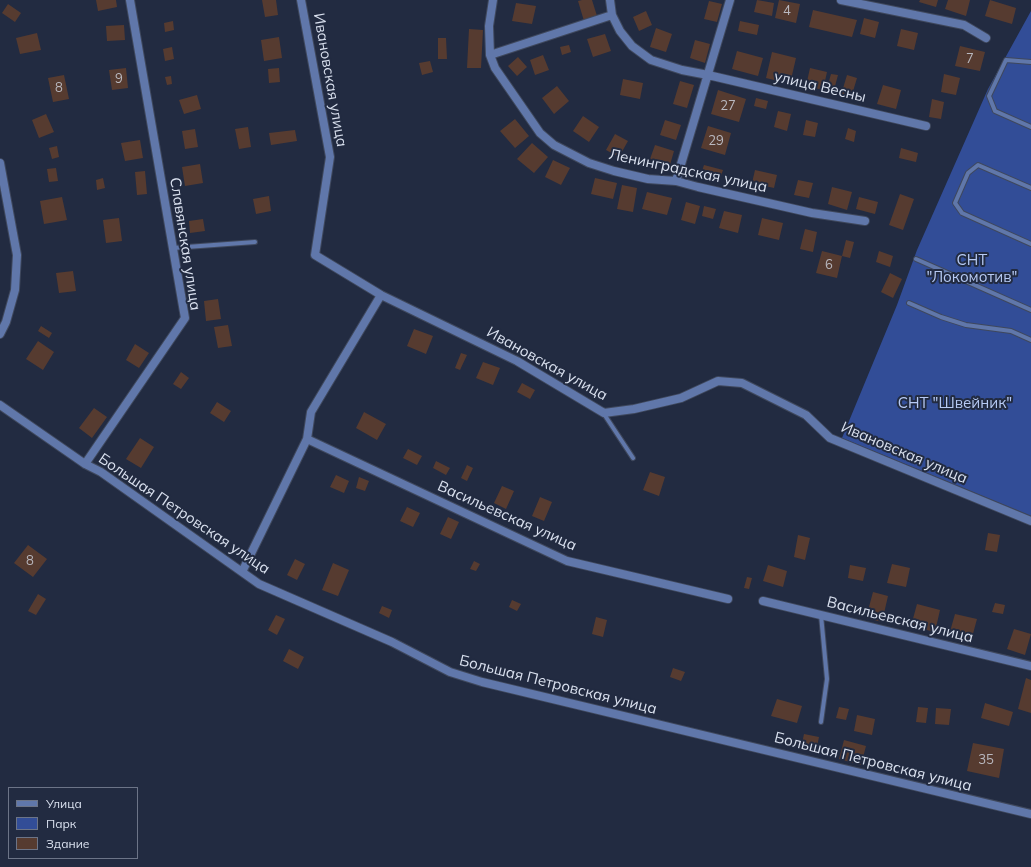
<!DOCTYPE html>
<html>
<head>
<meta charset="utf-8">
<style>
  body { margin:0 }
  #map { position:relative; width:1031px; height:867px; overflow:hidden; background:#222b41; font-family:Mulish,sans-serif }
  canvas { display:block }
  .legend { position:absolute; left:8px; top:787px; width:130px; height:72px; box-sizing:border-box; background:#222b41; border:1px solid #6c7487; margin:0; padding:5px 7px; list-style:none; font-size:12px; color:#dae1ef }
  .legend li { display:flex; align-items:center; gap:8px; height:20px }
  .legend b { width:20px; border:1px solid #6c7487 }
</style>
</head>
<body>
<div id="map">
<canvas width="1031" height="867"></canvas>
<ul class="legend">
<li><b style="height:5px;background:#6077aa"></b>Улица</li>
<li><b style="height:11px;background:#324d97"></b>Парк</li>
<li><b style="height:11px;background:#563b30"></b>Здание</li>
</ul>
</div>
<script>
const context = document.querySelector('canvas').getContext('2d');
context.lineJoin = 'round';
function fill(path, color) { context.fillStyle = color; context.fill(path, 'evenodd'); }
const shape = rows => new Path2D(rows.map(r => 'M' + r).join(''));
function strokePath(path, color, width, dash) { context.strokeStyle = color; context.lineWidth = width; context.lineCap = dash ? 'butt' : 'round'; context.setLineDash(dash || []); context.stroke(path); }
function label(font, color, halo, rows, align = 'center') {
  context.font = font + ' Mulish,sans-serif'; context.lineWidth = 4; context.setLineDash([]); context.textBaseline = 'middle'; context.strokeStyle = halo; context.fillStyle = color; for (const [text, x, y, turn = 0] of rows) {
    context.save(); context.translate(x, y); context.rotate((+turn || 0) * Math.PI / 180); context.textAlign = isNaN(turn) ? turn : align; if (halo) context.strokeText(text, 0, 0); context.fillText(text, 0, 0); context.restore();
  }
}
fill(shape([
  [1031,11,1031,516,842,438,897,305,917,250,988,89]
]), '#324d97');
fill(shape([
  [96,0,116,0,117,7,98,11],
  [262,0,276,0,278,15,265,17],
  [582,0,592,0,597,16,584,21,578,1],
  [757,0,774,3,772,16,754,12],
  [779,0,800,4,796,23,775,18],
  [920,0,938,0,936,7,919,2],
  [948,0,970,0,966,16,945,9],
  [990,0,1016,8,1012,24,985,16],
  [709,1,722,4,717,22,704,19],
  [516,3,536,6,532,24,512,21],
  [8,4,21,13,15,22,2,13],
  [813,10,857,20,852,37,809,27],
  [646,11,652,25,639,31,633,17],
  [864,18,879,22,875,38,860,34],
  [173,21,174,30,165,32,164,23],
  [740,21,759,25,757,35,738,31],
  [124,25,125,40,107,41,106,26],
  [656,28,672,34,666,52,650,47],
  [469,29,483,30,481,68,467,68],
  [901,29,918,33,914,50,897,46],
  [37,33,41,50,20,54,16,38],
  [605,34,611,51,593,57,587,39],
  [279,37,282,58,264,61,261,40],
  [438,38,446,38,447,59,438,59],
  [695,40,710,44,705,63,690,58],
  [569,45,571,52,562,55,560,47],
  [960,46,985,52,980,71,955,66],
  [172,47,174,59,165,61,163,49],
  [737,51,763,58,758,76,732,69],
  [772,52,796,58,790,84,766,78],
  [543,55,549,70,535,75,530,60],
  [518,57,527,67,517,76,508,66],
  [430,61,433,72,422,75,419,63],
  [126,68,128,88,112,90,109,70],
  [279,68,280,82,269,83,268,69],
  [810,68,827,72,823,90,806,86],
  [831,74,838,75,834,90,827,88],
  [944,74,960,78,956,95,941,92],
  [64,75,69,99,53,102,48,78],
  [847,75,857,78,851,98,841,95],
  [171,76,172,84,167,85,165,77],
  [623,79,643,83,640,99,620,95],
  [680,81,694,85,687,108,673,104],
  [883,85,901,90,896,109,877,104],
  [557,86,569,101,554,114,542,98],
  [718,90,746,99,739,122,711,114],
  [197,95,201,109,184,114,179,100],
  [756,98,768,101,766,109,754,106],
  [932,99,944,102,941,119,929,117],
  [778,111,791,114,787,131,774,127],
  [46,114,54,132,39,138,32,120],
  [583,116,599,127,589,142,573,131],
  [515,119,529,136,515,148,500,131],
  [665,120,681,125,676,140,660,135],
  [806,120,818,123,815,137,803,135],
  [708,126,731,133,725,155,701,148],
  [248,127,251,147,239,149,235,129],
  [848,128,856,131,854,142,845,139],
  [195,129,198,147,185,149,182,131],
  [295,130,297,141,271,145,269,133],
  [615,134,628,141,619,157,606,150],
  [140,140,143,158,125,161,121,143],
  [532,143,548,157,534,173,517,159],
  [655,145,674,151,670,165,650,159],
  [57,146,59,157,52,159,49,148],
  [901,148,918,153,916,162,899,158],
  [553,160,570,168,561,185,545,177],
  [200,164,203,183,185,186,182,167],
  [704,165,723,170,720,179,701,174],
  [56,168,58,181,49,182,47,169],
  [755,170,777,175,774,188,752,183],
  [145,171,147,194,137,195,135,172],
  [103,178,105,188,97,190,96,180],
  [595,178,617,183,613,199,591,194],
  [798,180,813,183,809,198,794,195],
  [622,185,637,188,633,212,617,209],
  [832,187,852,192,847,210,828,204],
  [647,192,672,198,667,215,642,209],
  [900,194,914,199,903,230,889,225],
  [269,196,271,211,256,214,253,199],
  [62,197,67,220,44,224,40,201],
  [859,197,878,202,875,214,856,209],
  [686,202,700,206,695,224,681,220],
  [704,206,716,209,713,219,702,216],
  [724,211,742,215,738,233,719,228],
  [119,218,122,241,106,243,103,220],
  [762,218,783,223,779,240,758,235],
  [203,219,205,231,190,233,189,221],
  [805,229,817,232,813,252,800,249],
  [846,240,854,242,850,258,842,256],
  [822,251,842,256,837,278,816,273],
  [879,251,893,256,890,267,876,262],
  [73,271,76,291,59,293,56,273],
  [890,273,902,279,893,298,881,292],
  [218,299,221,319,206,321,204,301],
  [228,325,232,346,218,348,214,327],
  [41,326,52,333,49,338,38,331],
  [414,329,433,336,426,354,407,346],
  [38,341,54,352,43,370,26,359],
  [135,344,149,353,139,368,126,360],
  [461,353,467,355,460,370,455,368],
  [483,362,500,368,493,385,476,378],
  [181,372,189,378,181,389,173,384],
  [522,383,535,390,530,399,517,392],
  [217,402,231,411,224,422,210,413],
  [94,408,107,417,92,438,79,428],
  [364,412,386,424,377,440,356,428],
  [140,438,154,447,141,468,126,459],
  [408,449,422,456,417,465,403,458],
  [436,461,450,468,446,475,433,468],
  [467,465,473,468,467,481,461,478],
  [650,472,665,477,659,496,643,490],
  [336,475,349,481,344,493,330,487],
  [359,477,369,481,365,491,356,488],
  [502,486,514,491,506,509,494,503],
  [540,497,552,502,544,521,532,516],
  [407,507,420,513,413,527,400,521],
  [448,517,459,522,451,539,440,534],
  [988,533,1000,535,997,552,985,550],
  [798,535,810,538,805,560,794,557],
  [28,545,47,559,33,577,14,563],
  [295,559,305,564,297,580,287,575],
  [474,561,480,564,476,571,470,569],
  [333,563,349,570,338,596,322,590],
  [892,564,910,568,906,587,887,583],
  [768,565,787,571,783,587,763,581],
  [850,565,866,568,863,581,848,578],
  [747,577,752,578,749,589,744,588],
  [873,592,888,596,882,622,866,618],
  [38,594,46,599,36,615,28,611],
  [512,600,521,604,517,611,509,607],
  [995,603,1005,605,1003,614,992,612],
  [917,604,940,610,935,632,911,626],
  [382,606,392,610,389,618,379,613],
  [955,614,977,619,971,641,949,635],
  [276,615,285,619,277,635,268,630],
  [596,617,607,620,603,637,592,634],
  [1014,629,1031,634,1025,655,1007,649],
  [289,649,304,657,298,669,283,661],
  [673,668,685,672,681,681,670,677],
  [1026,678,1031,680,1031,713,1018,709],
  [777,699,802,706,797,723,771,716],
  [985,703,1013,712,1009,726,981,718],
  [839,707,849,709,846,720,836,718],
  [918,707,928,708,926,723,916,722],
  [936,708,951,709,949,725,935,724],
  [857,715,875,719,872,735,854,731],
  [804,734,819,737,816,752,801,748],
  [844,740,866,746,861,765,839,759],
  [973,743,1004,749,999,778,967,771]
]), '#563b30');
const service = shape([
  [1031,62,1006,60,989,96,995,111,1031,127],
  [1031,188,978,165,968,173,955,203,962,213,1031,244],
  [173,248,255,242],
  [916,259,1031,310],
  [909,303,941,317,966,325,1011,331,1031,340],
  [604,414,633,458],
  [821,722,827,679,821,615]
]);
const minor = shape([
  [301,0,330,157,315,255,381,295,517,361,604,413,634,409,681,398,718,381,742,383,806,415,830,438,1031,521],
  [493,0,489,26,490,55,495,68,540,133,554,145,589,163,614,171,648,179,676,181,698,187,812,213,865,221],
  [610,0,612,15,620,31,632,46,651,60,682,70,708,75,926,126],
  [841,0,964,25,986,38],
  [490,55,612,15],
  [0,163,17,255,15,290,6,322,0,334],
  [676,181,730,0],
  [0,405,85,464,101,472,259,584,392,642,450,672,482,682,1031,814],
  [307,439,567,561,728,599],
  [85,464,185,318,130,0],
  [242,572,307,439,311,412,381,295],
  [763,601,1031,666]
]);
strokePath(service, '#3f485d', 6);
strokePath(minor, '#3f485d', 10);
strokePath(service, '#6077aa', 4);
strokePath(minor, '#6077aa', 8);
label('13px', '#b9b8bf', null, [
  ["4",787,11],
  ["7",970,59],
  ["9",119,79],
  ["8",59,88],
  ["27",728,106],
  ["29",716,141],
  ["6",829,265],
  ["8",30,561],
  ["35",986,760]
]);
label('15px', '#dae1ef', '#222b41', [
  ["Ивановская улица",330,80,80],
  ["улица Весны",820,87,13],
  ["Ленинградская улица",688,171,12],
  ["Славянская улица",185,244,81],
  ["Ивановская улица",547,364,29],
  ["Ивановская улица",904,453,23],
  ["Большая Петровская улица",184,514,34],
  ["Васильевская улица",507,516,24],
  ["Васильевская улица",900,620,14],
  ["Большая Петровская улица",558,685,14],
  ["Большая Петровская улица",873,762,14]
]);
label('15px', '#b7caf4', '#222b41', [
  ["СНТ",972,260],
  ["\"Локомотив\"",972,277],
  ["СНТ \"Швейник\"",955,403]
]);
</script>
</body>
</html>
